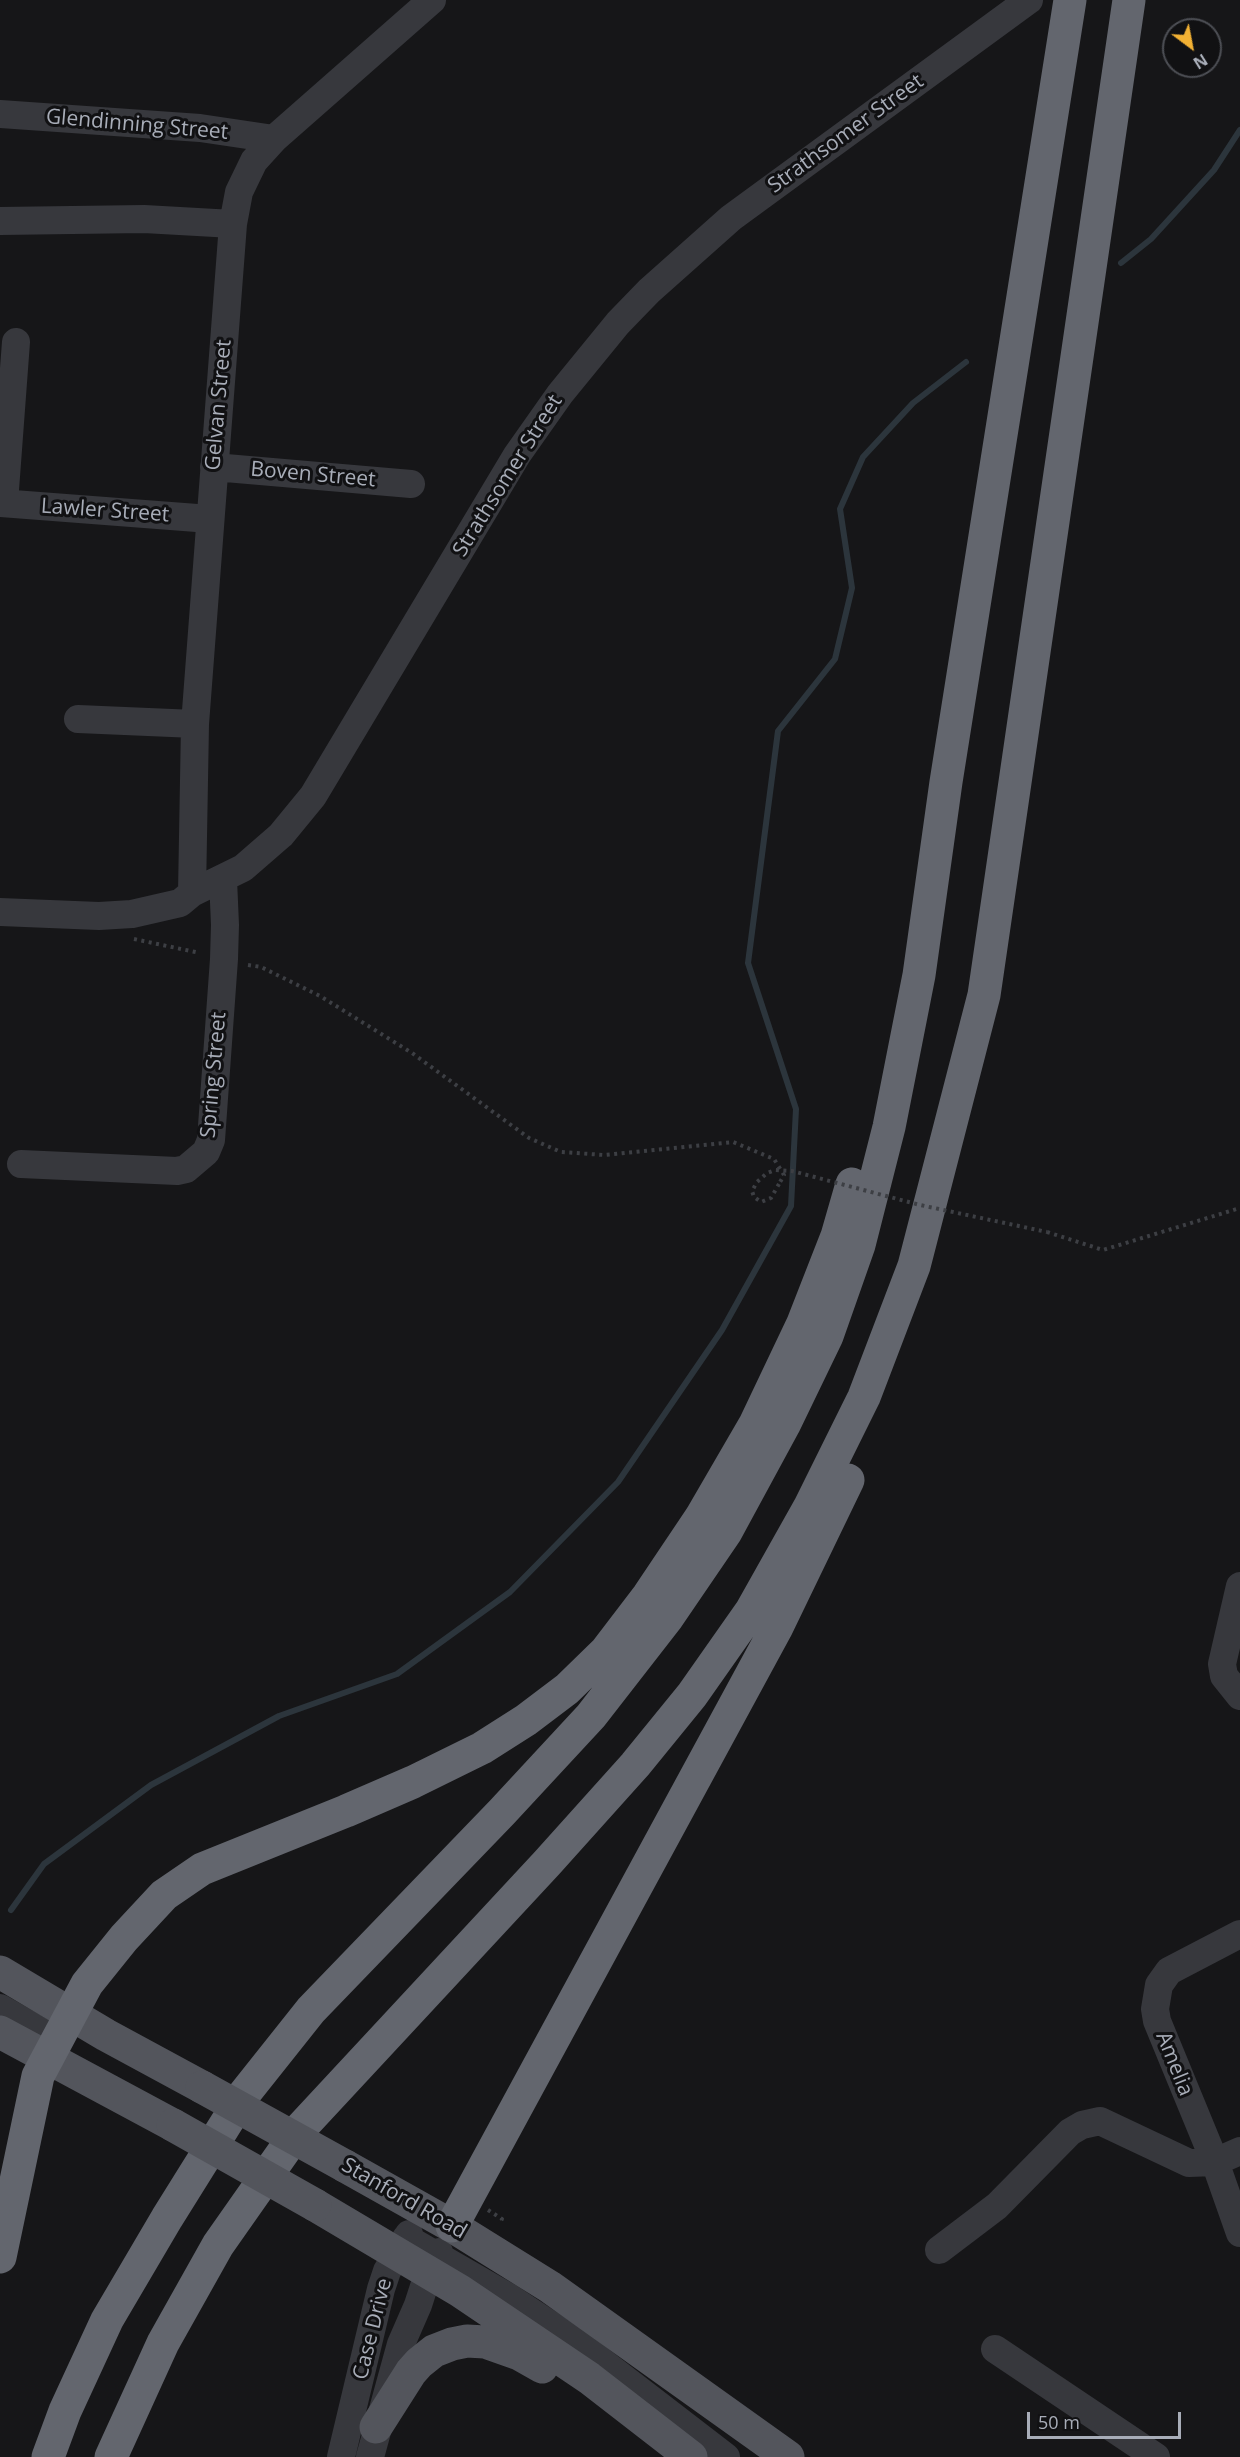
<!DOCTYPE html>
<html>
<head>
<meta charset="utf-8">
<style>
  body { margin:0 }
  #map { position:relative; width:1240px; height:2457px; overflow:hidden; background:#161618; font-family:"Open Sans",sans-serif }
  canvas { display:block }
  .north { position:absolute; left:1162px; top:18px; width:60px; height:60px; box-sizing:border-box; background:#111113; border:2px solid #4d4f55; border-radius:50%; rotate:148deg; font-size:16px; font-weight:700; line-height:24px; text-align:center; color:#a8adb8 }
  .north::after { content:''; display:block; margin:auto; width:21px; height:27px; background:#f2b134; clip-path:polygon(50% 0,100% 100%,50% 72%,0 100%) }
  .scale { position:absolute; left:1027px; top:2412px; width:154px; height:27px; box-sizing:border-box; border:3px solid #a8adb8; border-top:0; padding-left:8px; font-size:18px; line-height:21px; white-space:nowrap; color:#a8adb8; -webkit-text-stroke:4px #111113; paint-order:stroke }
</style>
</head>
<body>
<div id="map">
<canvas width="1240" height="2457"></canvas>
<div class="north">N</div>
<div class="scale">50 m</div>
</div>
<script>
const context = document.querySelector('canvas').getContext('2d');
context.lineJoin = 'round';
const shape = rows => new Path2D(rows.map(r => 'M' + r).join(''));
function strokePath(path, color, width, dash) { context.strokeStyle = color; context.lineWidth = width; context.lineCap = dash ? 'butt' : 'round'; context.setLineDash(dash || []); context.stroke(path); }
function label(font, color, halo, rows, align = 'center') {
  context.font = font + ' "Open Sans",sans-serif'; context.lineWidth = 6; context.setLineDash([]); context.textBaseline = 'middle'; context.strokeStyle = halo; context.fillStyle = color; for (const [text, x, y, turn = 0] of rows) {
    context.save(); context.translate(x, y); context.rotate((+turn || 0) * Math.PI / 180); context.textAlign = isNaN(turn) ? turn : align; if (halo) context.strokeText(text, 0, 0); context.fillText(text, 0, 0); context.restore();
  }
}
strokePath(shape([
  [1121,263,1151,239,1214,170,1240,130],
  [11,1910,44,1864,151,1785,279,1716,397,1674,510,1592,618,1482,722,1330,791,1206,796,1109,748,963,778,731,835,659,852,588,840,509,863,457,913,403,966,362]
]), '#2c353c', 6);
strokePath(shape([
  [134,939,200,953],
  [248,965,261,967,320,996,412,1053,529,1138,561,1152,604,1155,733,1142,774,1159,784,1175,779,1184],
  [1047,1232,1103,1250,1240,1208],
  [488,2210,502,2219,499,2224]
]), '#3d3f44', 4, [3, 4.5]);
strokePath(shape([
  [0,114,200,128,274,139],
  [0,221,144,219,233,224],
  [214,467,411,484],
  [0,503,210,519],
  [4,503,16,342],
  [78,719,195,724],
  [192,893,195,724,233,224,239,192,254,161,274,139,432,0],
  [0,912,99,916,132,914,180,903,192,893,243,868,281,835,313,796,517,455,560,394,618,323,649,291,731,218,1029,0],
  [21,1164,177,1171,186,1169,206,1152,211,1140,224,959,225,925,223,879],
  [1240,1586,1222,1664,1224,1676,1240,1696],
  [1240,1934,1169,1971,1159,1985,1155,2009,1157,2021,1215,2162,1240,2233],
  [0,2008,56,2040],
  [406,2238,510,2298,578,2343,726,2457],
  [939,2250,997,2206,1070,2132,1082,2125,1100,2121,1189,2163,1215,2162,1240,2151],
  [995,2349,1156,2457],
  [341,2457,381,2289,387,2271,409,2234],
  [370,2457,401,2344,418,2305,429,2271,439,2252]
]), '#37383d', 28);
strokePath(shape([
  [0,1972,106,2035,202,2087],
  [0,2032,173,2125],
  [345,2166,452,2226,550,2287,788,2457],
  [315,2205,460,2291,589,2378,691,2457],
  [376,2427,411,2372,419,2363,434,2351,452,2344,467,2341,485,2342,519,2354,542,2367]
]), '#53555c', 33);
strokePath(shape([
  [452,2226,776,1629,848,1480],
  [0,2257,38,2076,87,1984,124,1938,164,1895,202,1869,346,1811,413,1782,482,1748,526,1720,567,1689,606,1651,648,1596,701,1517,755,1424,803,1323,837,1236,852,1184],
  [48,2457,65,2411,107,2320,167,2218,245,2093,311,2010,502,1812,591,1716,668,1617,726,1532,784,1425,827,1336,859,1245,889,1127,919,975,946,782,1070,0],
  [111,2457,163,2343,218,2245,298,2131,547,1863,635,1765,692,1695,751,1611,810,1506,864,1397,914,1266,984,995,1129,0]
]), '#63666e', 33);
strokePath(shape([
  [779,1184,771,1198,761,1202,754,1197,752,1191,757,1182,767,1173,775,1170,792,1171,920,1205,1047,1232]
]), '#3d3f44', 4, [3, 4.5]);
strokePath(shape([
  [202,2087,345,2166],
  [173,2125,315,2205]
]), '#53555c', 33);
label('21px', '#a8adb8', '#111113', [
  ["Glendinning Street",137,125,5],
  ["Strathsomer Street",846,134,-36],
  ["Gelvan Street",219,405,-85],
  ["Boven Street",313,475,5],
  ["Strathsomer Street",508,476,-58],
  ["Lawler Street",105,511,4],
  ["Spring Street",214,1075,-85],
  ["Amelia",1174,2064,68],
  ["Stanford Road",404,2199,30],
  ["Case Drive",373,2329,-76]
]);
</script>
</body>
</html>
